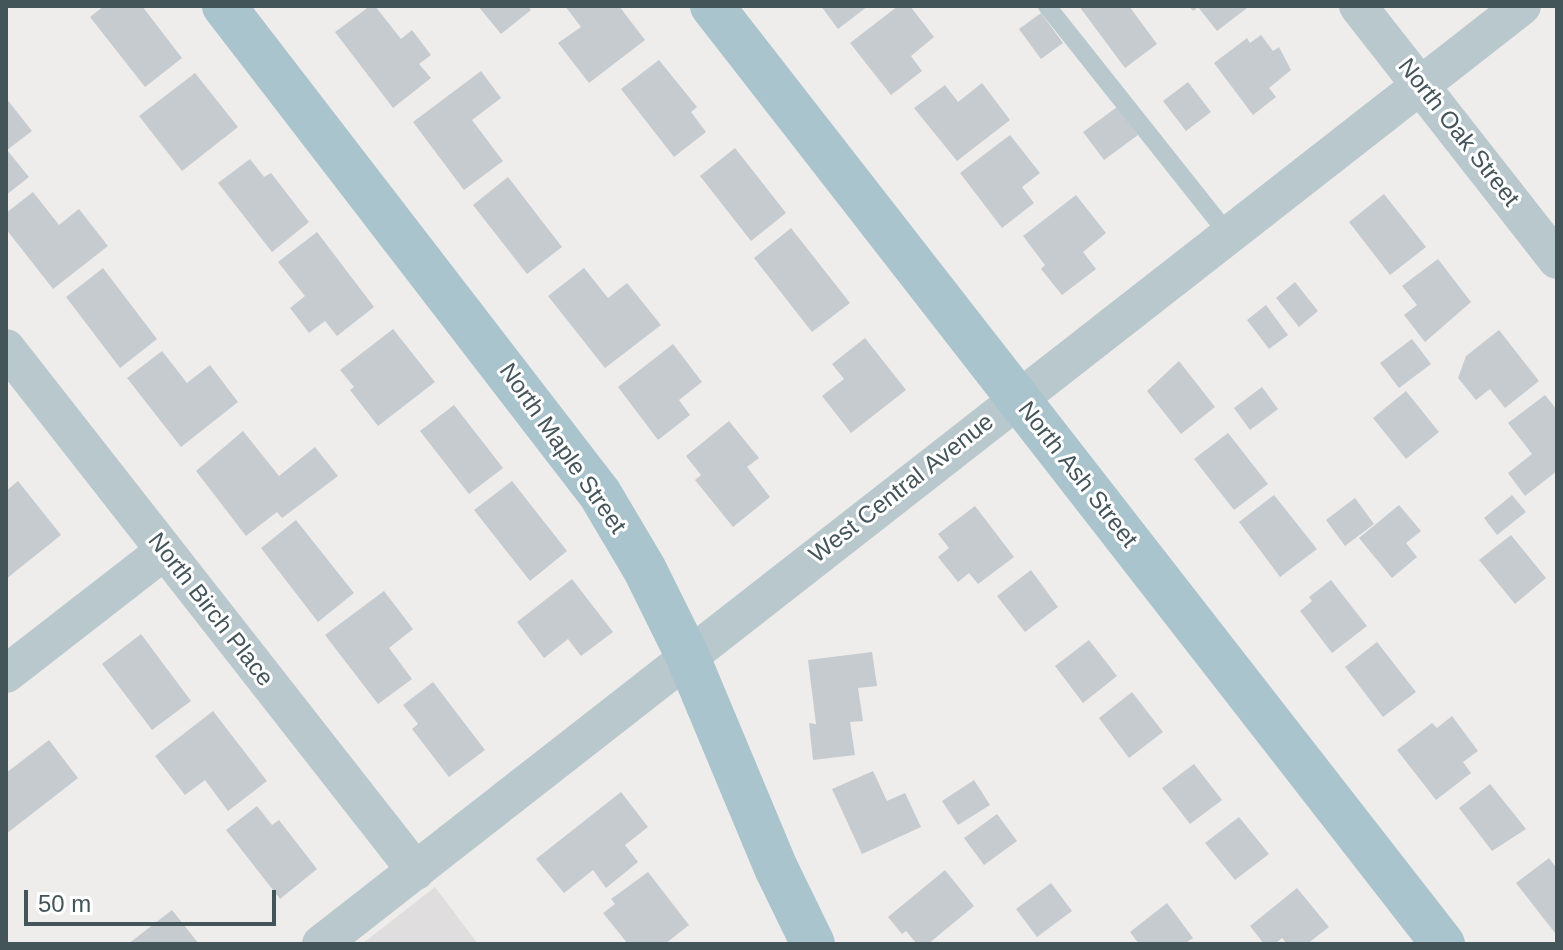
<!DOCTYPE html>
<html>
<head>
<meta charset="utf-8">
<style>
  body { margin:0 }
  #map { position:relative; width:1563px; height:950px; overflow:hidden; background:#efecec; font-family:Arial,sans-serif }
  canvas { display:block }
  .frame { position:absolute; inset:0; border:8px solid #44555a; pointer-events:none }
  .scale { position:absolute; left:24px; top:890px; width:252px; height:36px; box-sizing:border-box; border:4px solid #44555a; border-top:0; padding-left:10px; font-size:24px; line-height:28px; white-space:nowrap; color:#44555a; -webkit-text-stroke:6px #fff; paint-order:stroke }
</style>
</head>
<body>
<div id="map">
<canvas width="1563" height="950"></canvas>
<div class="frame"></div>
<div class="scale">50 m</div>
</div>
<script>
const context = document.querySelector('canvas').getContext('2d');
context.lineJoin = 'round';
function fill(path, color) { context.fillStyle = color; context.fill(path, 'evenodd'); }
const shape = rows => new Path2D(rows.map(r => 'M' + r).join(''));
function strokePath(path, color, width, dash) { context.strokeStyle = color; context.lineWidth = width; context.lineCap = dash ? 'butt' : 'round'; context.setLineDash(dash || []); context.stroke(path); }
function label(font, color, halo, rows, align = 'center') {
  context.font = font + ' Arial,sans-serif'; context.lineWidth = 6; context.setLineDash([]); context.textBaseline = 'middle'; context.strokeStyle = halo; context.fillStyle = color; for (const [text, x, y, turn = 0] of rows) {
    context.save(); context.translate(x, y); context.rotate((+turn || 0) * Math.PI / 180); context.textAlign = isNaN(turn) ? turn : align; if (halo) context.strokeText(text, 0, 0); context.fillText(text, 0, 0); context.restore();
  }
}
fill(shape([
  [435,887,478,944,362,944]
]), '#e0dddf');
fill(shape([
  [104,6,142,6,182,58,145,87,90,17],
  [370,6,375,6,401,39,412,30,431,55,419,64,431,78,393,108,335,32],
  [478,6,528,6,531,10,501,34],
  [565,6,619,6,645,40,589,83,558,43,581,27],
  [821,6,868,6,838,29],
  [898,6,910,6,934,37,911,56,922,71,891,95,850,43],
  [1079,6,1129,6,1157,44,1125,68],
  [1189,6,1246,6,1247,8,1217,31,1198,7,1193,11],
  [1041,13,1063,43,1041,59,1019,29],
  [1261,35,1273,51,1279,47,1291,70,1269,88,1276,97,1253,115,1214,63,1247,38,1250,43],
  [659,60,697,107,691,112,706,132,674,157,621,89],
  [481,71,501,98,472,120,503,161,464,190,413,122],
  [195,73,238,127,182,171,139,116],
  [1188,82,1211,112,1186,131,1163,101],
  [982,83,1010,120,957,161,914,108,945,85,958,102],
  [6,98,32,131,7,150,29,177,6,195],
  [1117,107,1138,135,1104,160,1083,132],
  [1010,135,1040,173,1022,187,1034,203,1002,228,960,173],
  [735,148,786,213,751,241,700,176],
  [250,159,264,177,271,173,309,222,272,252,218,183],
  [508,177,562,247,527,274,473,205],
  [33,192,59,225,79,209,108,246,53,289,6,229,6,213],
  [1384,194,1426,247,1390,275,1349,222],
  [1076,195,1106,233,1083,252,1096,269,1062,295,1041,269,1045,265,1023,236],
  [791,228,850,303,812,332,754,258],
  [317,232,374,307,337,336,325,321,309,333,290,308,305,296,278,262],
  [1438,259,1471,302,1425,342,1404,315,1417,305,1402,286],
  [103,268,157,339,120,368,66,297],
  [584,268,608,298,627,283,661,325,605,368,548,296],
  [1295,282,1318,311,1299,327,1276,298],
  [1266,305,1288,335,1269,349,1247,320],
  [393,329,435,382,378,426,350,390,354,387,340,370],
  [1499,330,1539,381,1505,408,1490,389,1476,400,1458,378,1466,356],
  [865,338,906,390,851,433,822,396,844,379,832,364],
  [1412,339,1431,364,1399,388,1380,363],
  [673,344,702,382,679,400,690,415,658,440,618,387],
  [162,351,187,383,210,365,238,402,181,447,127,378],
  [1179,361,1215,407,1181,434,1147,391],
  [1262,387,1278,409,1250,430,1234,408],
  [1406,391,1439,432,1406,459,1373,418],
  [1545,395,1557,410,1557,471,1525,496,1508,473,1532,454,1508,423],
  [454,405,503,468,469,494,420,431],
  [729,421,759,458,747,467,770,497,733,527,695,480,701,475,686,456],
  [243,431,279,476,315,447,338,476,282,518,277,512,246,536,196,471],
  [1228,433,1268,484,1234,510,1194,459],
  [18,481,61,535,6,579,6,491],
  [512,481,567,551,530,581,474,510],
  [1274,495,1317,549,1280,577,1239,522],
  [1512,495,1526,512,1497,535,1484,518],
  [1355,498,1374,524,1345,546,1326,520],
  [1399,505,1421,531,1406,543,1417,557,1392,578,1359,538],
  [975,506,1014,557,978,584,969,573,958,582,938,557,949,548,938,534],
  [296,520,354,593,318,622,261,548],
  [1511,535,1546,578,1515,604,1479,560],
  [1031,570,1058,607,1025,632,997,596],
  [572,579,613,632,581,656,568,639,544,658,517,622],
  [1331,580,1367,626,1332,653,1300,611,1312,601,1309,597],
  [384,591,413,629,389,648,412,679,378,704,325,635],
  [141,634,191,701,152,730,102,664],
  [1089,640,1117,676,1083,703,1055,666],
  [1377,642,1416,692,1383,717,1345,667],
  [872,652,877,686,858,688,863,721,850,722,855,755,813,760,809,723,816,724,808,660],
  [433,682,485,750,449,777,412,729,418,724,403,705],
  [1132,692,1163,732,1129,758,1099,718],
  [213,711,267,781,228,811,205,780,185,795,155,756],
  [1452,716,1478,751,1463,762,1471,773,1436,800,1397,750,1432,723,1437,728],
  [49,740,78,778,6,834,6,773],
  [1194,764,1222,800,1190,824,1162,788],
  [873,771,887,801,905,793,921,827,862,854,832,789],
  [974,780,990,805,958,825,942,801],
  [1490,784,1526,829,1492,851,1459,808],
  [621,792,648,827,625,845,638,862,606,888,593,870,564,893,536,859],
  [257,806,272,825,279,820,317,869,280,899,226,830],
  [997,814,1017,841,984,865,964,838],
  [1239,817,1269,854,1235,880,1205,843],
  [1549,858,1557,869,1555,933,1516,883],
  [945,870,974,906,928,944,917,944,906,931,902,934,888,917],
  [648,872,689,925,665,944,628,944,603,913,615,904,611,899],
  [1051,883,1072,911,1037,937,1016,909],
  [1297,888,1329,927,1307,944,1287,944,1282,938,1275,944,1264,944,1250,926],
  [1167,903,1193,938,1184,944,1139,944,1130,932],
  [172,910,199,944,128,944]
]), '#c5cbcf');
strokePath(shape([
  [1047,6,1228,234]
]), '#b9c8cc', 18);
strokePath(shape([
  [1358,6,1557,260],
  [6,348,416,871],
  [6,674,163,552],
  [321,944,1522,6]
]), '#b9c8cc', 38);
strokePath(shape([
  [224,6,600,494,645,570,687,655,776,868,813,944],
  [712,6,1443,944]
]), '#aac4cd', 44);
label('24px', '#44555a', '#fff', [
  ["North Oak Street",1458,133,52],
  ["North Maple Street",562,449,55],
  ["North Ash Street",1077,475,52],
  ["West Central Avenue",902,489,-38],
  ["North Birch Place",210,610,52]
]);
</script>
</body>
</html>
